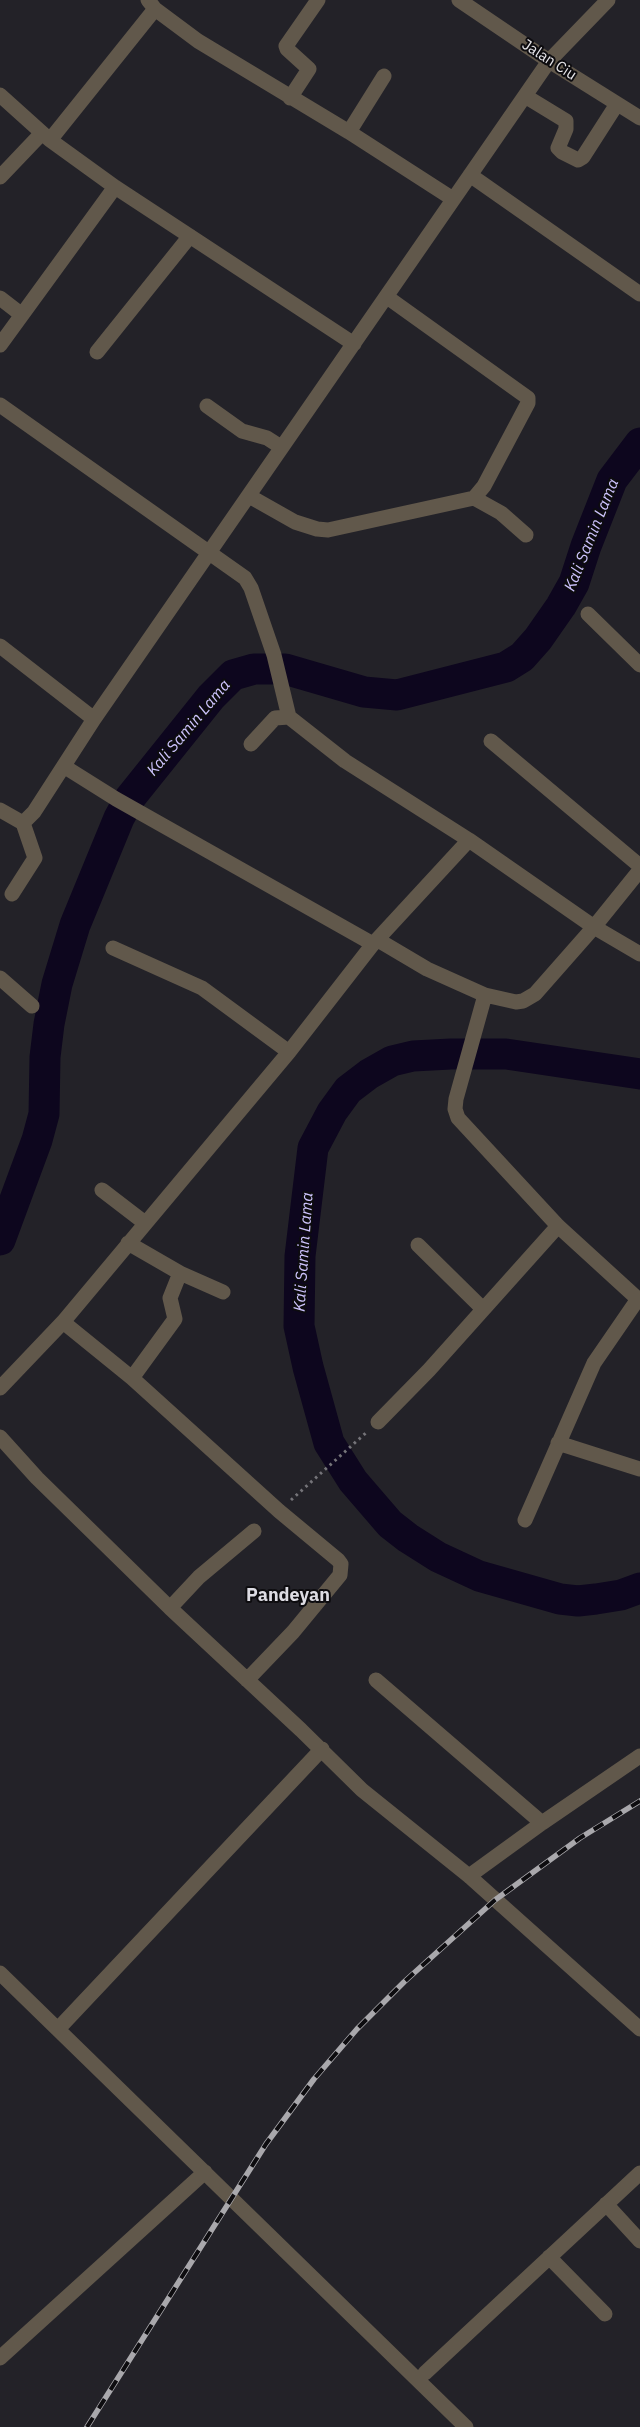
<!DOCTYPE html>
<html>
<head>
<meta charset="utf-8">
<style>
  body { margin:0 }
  canvas { display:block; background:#232228 }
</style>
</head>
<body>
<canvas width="640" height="2427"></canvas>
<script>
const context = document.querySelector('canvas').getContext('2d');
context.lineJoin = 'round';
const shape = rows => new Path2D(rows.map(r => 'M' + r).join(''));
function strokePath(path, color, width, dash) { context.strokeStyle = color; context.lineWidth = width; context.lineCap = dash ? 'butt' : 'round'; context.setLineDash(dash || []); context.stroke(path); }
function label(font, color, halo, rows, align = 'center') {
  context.font = font + ' "IBM Plex Sans",sans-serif'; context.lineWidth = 4; context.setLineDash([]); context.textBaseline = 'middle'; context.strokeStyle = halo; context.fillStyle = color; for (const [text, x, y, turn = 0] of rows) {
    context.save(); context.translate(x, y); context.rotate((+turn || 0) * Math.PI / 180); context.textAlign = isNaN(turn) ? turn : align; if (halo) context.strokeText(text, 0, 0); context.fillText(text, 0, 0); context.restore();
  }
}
strokePath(shape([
  [640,1074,506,1054,451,1054,413,1056,392,1061,369,1074,348,1090,332,1112,313,1148,300,1256,299,1326,308,1367,329,1443,353,1481,390,1524,408,1538,438,1557,479,1576,560,1599,578,1601,596,1599,621,1595,640,1588],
  [0,1240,37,1140,44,1114,45,1057,49,1024,57,984,75,925,119,818,130,798,211,697,233,675,254,669,285,669,364,692,397,695,506,667,522,657,538,639,561,606,574,583,586,546,612,480,640,443]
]), '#0d061e', 31);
strokePath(shape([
  [291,1500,368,1431]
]), '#757479', 3, [2.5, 4]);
strokePath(shape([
  [148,0,155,9,198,41,349,132,453,199],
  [459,0,549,61,640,118],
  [155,9,50,140,115,187,354,344],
  [0,95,50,140],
  [525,96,566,121,566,129,558,148,562,152,578,160,583,157,617,104],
  [290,98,309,69,287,49,286,46,318,0],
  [349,132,384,76],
  [470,175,640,294],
  [0,177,42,133],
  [0,298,22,315],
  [0,345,115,187],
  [97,352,190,236],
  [0,405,245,578,251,588,274,655,289,717],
  [207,406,242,431,267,438,281,447],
  [249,496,295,522,317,529,328,530,474,498,484,486,528,403,528,398,387,297],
  [474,498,501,513,526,535],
  [588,614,640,665],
  [0,646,94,719],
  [491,741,640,866],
  [251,744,275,718,289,717,345,761,469,840],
  [65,767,116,799,373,944],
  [0,810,23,823,34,812,94,719,549,61,608,0],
  [12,894,35,858,23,823],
  [378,940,427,969,485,995,516,1002,523,1001,535,994,594,927,640,954],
  [113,948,202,988,289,1052],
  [0,978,32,1006],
  [485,995,456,1099,455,1109,458,1118,558,1226,640,1301],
  [102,1190,145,1223],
  [128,1243,180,1273,170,1298,175,1319,132,1378],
  [418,1245,482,1308],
  [180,1273,223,1292],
  [63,1322,132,1378,279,1511,338,1560,341,1564,340,1575,293,1632,247,1680],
  [0,1388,63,1322,289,1052,373,944,469,840,594,927,640,870],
  [378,1422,429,1370,558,1226],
  [0,1437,37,1478,170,1608,301,1730,362,1790,469,1876,640,2029],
  [558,1443,640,1469],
  [525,1520,594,1363,638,1299],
  [170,1608,199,1577,254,1531],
  [376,1680,542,1823],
  [469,1876,542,1823,640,1756],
  [0,1973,466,2427],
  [58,2029,322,1749],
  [606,2204,640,2241],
  [549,2257,605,2314],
  [0,2358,205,2172],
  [425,2373,640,2173]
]), '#61584b', 15);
const rail = shape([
  [87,2427,266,2144,314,2079,357,2029,404,1982,495,1900,580,1838,640,1801]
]);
strokePath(rail, '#a9a8ac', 5.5);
strokePath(rail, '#0d0c0f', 4, [11]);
label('15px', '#e7e6ea', '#0d0c0f', [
  ["Jalan Ciu",549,60,33]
]);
label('italic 16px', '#cdc3fd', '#0d0c0f', [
  ["Kali Samin Lama",592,535,-68],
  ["Kali Samin Lama",189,728,-50],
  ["Kali Samin Lama",304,1252,-86]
]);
label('bold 18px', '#dddce3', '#0d0c0f', [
  ["Pandeyan",288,1596]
]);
</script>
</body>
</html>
